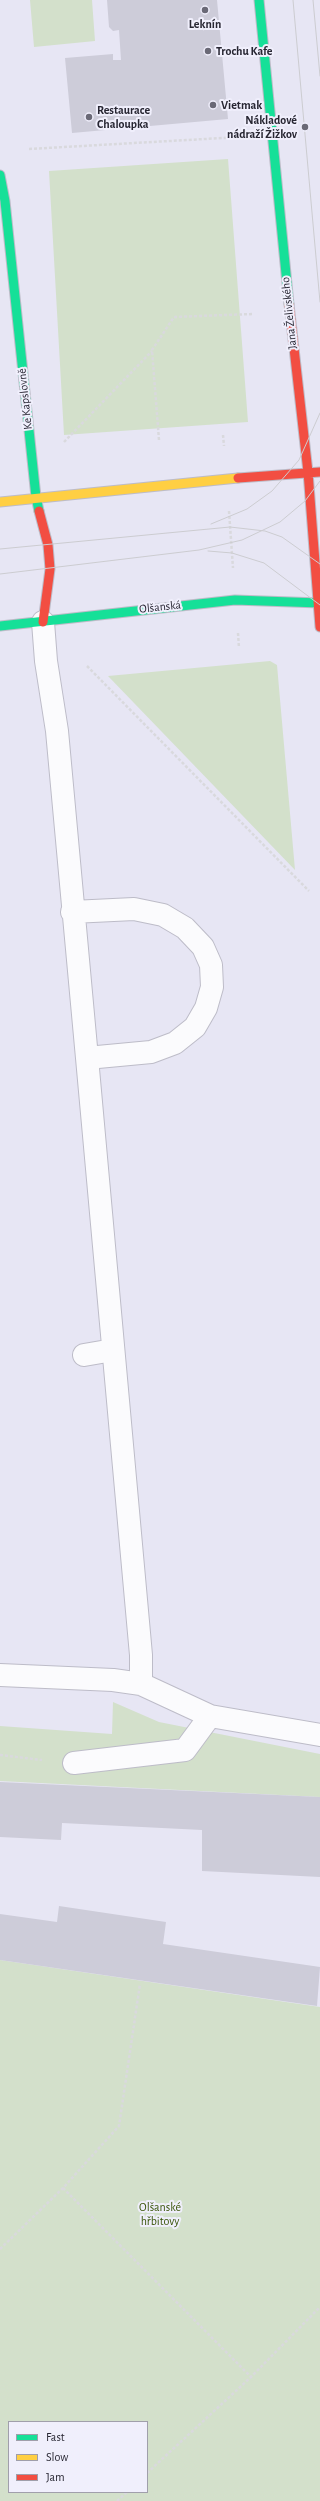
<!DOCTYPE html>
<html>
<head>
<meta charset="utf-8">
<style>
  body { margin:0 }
  #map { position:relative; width:320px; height:2501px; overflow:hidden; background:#e7e6f4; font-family:"Alegreya Sans",sans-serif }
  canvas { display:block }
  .legend { position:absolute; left:8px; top:2421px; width:140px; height:72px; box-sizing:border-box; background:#f0effc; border:1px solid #a09fab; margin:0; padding:5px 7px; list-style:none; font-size:12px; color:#272632 }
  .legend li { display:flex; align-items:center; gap:8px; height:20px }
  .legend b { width:20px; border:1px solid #a09fab }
</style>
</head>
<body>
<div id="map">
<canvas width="320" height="2501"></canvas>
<ul class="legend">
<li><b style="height:5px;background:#16e098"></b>Fast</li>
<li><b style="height:5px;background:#ffcf43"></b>Slow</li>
<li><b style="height:5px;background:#f24e42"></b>Jam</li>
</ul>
</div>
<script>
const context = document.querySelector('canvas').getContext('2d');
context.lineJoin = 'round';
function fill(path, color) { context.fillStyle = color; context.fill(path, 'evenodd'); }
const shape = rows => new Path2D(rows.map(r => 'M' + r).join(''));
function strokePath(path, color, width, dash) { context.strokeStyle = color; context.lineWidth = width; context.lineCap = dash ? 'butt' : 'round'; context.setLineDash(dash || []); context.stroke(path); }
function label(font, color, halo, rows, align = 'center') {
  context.font = font + ' "Alegreya Sans",sans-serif'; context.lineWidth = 4; context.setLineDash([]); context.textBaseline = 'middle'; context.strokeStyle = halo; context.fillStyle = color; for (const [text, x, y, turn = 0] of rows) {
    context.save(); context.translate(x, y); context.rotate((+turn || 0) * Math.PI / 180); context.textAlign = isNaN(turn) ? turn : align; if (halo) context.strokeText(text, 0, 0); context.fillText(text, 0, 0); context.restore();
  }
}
fill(shape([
  [30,0,92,0,95,41,34,47],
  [228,159,248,422,64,435,49,171],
  [270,661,277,665,295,870,108,676],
  [113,1702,159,1722,320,1754,320,1797,0,1781,0,1726,112,1734],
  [0,1960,320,2007,320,2501,0,2501],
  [9,2422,147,2422,147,2492,9,2492]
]), '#d3e0cb');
fill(shape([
  [107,0,217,0,228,119,72,133,65,58,113,54,113,60,121,60,119,30,113,31,109,27],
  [0,1782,320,1797,320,1877,202,1871,202,1830,62,1823,61,1840,0,1837],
  [59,1906,166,1922,163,1944,320,1967,317,2006,0,1960,0,1914,57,1922]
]), '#cdccd9');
const lane = shape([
  [43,622,46,661,57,731,87,1058,141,1655,141,1684],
  [72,912,134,909,163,915,185,928,203,947,211,965,212,987,206,1008,195,1027,175,1043,151,1052,87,1058],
  [84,1355,113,1350],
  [0,1675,113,1680,141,1684,210,1716,320,1735],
  [74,1763,185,1750,210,1716]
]);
const fast = shape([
  [259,0,289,304],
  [0,175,5,201,36,497,39,511],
  [0,626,235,600,320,603]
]);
const slow = shape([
  [0,502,238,478]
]);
const jam = shape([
  [289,304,308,472,320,627],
  [238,478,320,472],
  [39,511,48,545,50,569,43,622]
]);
strokePath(lane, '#bdbcc8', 24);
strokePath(fast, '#bdbcc8', 11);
strokePath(slow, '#bdbcc8', 11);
strokePath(jam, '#bdbcc8', 11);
strokePath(shape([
  [29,149,240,137],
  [223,435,224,446],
  [159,440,152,350,174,317,253,314],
  [64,442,152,351],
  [229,511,233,568],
  [238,633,239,648],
  [87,666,309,891],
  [0,1755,42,1760],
  [63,2188,251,2377],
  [0,2249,63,2188,119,2126,140,1984],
  [147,2473,251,2377,320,2307],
  [117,2501,127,2492]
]), '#d9d9dd', 2.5, [3, 2]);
strokePath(lane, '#fbfbfd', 22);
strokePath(fast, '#16e098', 9);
strokePath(slow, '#ffcf43', 9);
strokePath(jam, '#f24e42', 9);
strokePath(shape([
  [293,0,320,302],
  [313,0,320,76],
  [211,524,247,509,272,491,299,460,320,413],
  [0,549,230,527,265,531,282,537,320,564],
  [208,551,232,553,264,563,320,605],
  [0,574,199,550,242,540,280,522,305,501,320,481]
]), '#ccccd0', 1);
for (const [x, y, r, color] of [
  [205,10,4,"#6a6976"],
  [208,51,4,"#6a6976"],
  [213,105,4,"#6a6976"],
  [89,117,4,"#6a6976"],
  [305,127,4,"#6a6976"]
]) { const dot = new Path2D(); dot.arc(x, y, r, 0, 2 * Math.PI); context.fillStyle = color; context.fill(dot); strokePath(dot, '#f0effc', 1.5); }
label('bold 12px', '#272632', '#f0effc', [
  ["Leknín",205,24,"center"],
  ["Trochu Kafe",216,51],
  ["Vietmak",221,105],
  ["Restaurace",97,110],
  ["Chaloupka",97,124],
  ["Nákladové",297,120,"right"],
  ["nádraží Žižkov",297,134,"right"]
], 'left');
label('12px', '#272632', '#f0effc', [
  ["Jana Želivského",289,313,-96],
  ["Ke Kapslovně",25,399,-96],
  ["Olšanská",160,607,-6]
]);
label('12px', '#375306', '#f0effc', [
  ["Olšanské",160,2207],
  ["hřbitovy",160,2221]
]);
</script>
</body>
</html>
